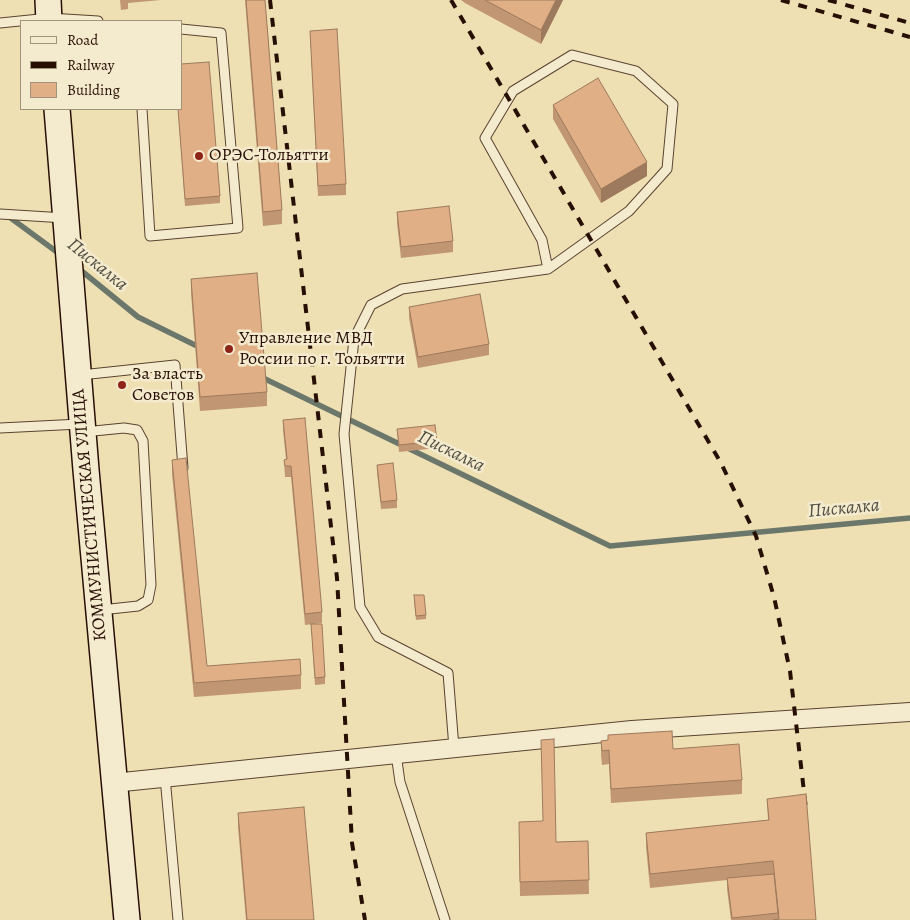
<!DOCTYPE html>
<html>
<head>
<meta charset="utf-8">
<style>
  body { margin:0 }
  #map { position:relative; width:910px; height:920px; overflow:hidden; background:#eee0b3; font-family:Alegreya,serif }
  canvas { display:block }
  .legend { position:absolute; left:20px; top:20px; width:162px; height:90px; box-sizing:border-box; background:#f4ebce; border:1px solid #a2937d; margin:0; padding:6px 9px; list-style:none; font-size:15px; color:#280f04 }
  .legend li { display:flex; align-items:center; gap:10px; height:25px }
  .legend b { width:25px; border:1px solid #a2937d }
</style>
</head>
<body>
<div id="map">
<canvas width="910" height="920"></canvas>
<ul class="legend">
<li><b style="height:6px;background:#f4ebce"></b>Road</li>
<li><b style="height:6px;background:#280f04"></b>Railway</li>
<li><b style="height:14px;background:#e0af85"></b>Building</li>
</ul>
</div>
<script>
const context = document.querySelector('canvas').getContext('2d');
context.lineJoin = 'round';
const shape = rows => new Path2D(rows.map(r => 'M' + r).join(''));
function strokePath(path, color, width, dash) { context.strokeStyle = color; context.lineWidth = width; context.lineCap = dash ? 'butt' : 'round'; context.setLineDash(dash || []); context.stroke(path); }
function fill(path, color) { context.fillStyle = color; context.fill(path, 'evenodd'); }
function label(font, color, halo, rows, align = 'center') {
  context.font = font + ' Alegreya,serif'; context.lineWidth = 5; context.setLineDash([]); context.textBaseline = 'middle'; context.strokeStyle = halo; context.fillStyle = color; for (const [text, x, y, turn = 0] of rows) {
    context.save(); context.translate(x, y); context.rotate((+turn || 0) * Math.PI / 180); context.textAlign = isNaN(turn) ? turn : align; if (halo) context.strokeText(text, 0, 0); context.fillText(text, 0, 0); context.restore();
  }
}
strokePath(shape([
  [8,216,61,255],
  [78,268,138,317,201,348],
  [259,376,610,546,910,518]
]), '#6c776b', 5.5);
const service = shape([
  [0,23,49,18,98,21],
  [142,109,150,236,238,228,221,33,181,29],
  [0,214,65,218],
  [81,375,175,365,183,468],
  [0,428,80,424],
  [84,432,124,428,137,430,143,441,151,585,148,600,138,606,101,610],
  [454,748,448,673,378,637,360,607,344,434,354,339,371,305,402,289,548,269,542,240,485,138,513,91,572,55,636,71,673,104,667,169,629,211,548,269],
  [396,754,400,782,445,920],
  [165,777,178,920]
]);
const minor = shape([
  [113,783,632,730,910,712]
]);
const secondary = shape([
  [48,0,49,21],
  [57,109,86,470,127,920]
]);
strokePath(service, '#5a4330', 11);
strokePath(minor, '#5a4330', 20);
strokePath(secondary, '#280f04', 28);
strokePath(service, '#f4ebce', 9);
strokePath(minor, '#f4ebce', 18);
strokePath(secondary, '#f4ebce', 25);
strokePath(shape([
  [270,0,337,578,352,843,365,920],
  [451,0,721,463,756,536,774,597,790,671,806,809],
  [781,0,910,37],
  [828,0,910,23]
]), '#280f04', 4, [9, 9]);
fill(shape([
  [120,0,161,0,128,3,128,9,121,10],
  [245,0,265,0,282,210,282,224,263,226],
  [461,0,563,0,541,44,465,3],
  [310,31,346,184,346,195,318,196],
  [553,105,647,176,601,203,553,119],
  [178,109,181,109,220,196,220,203,185,206],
  [397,212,453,241,453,252,401,258,397,223],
  [191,279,267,392,267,406,200,411,191,293],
  [409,307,489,344,489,355,418,368,409,318],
  [283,420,322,612,322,623,305,625,291,477,285,477,284,460,286,459,283,430],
  [397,429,437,441,437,448,399,452],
  [172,460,207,666,301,675,301,689,194,697,172,474],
  [377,465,397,500,397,508,381,509,377,472],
  [414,599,426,615,426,619,416,620],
  [311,624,325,677,325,684,315,685],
  [608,735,673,749,742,780,742,794,611,803,609,764,602,765,601,755,601,741,608,740],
  [767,799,816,920,731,920,727,889,727,880,650,888,646,847,646,833,768,820],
  [238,813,314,920,246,920,238,827],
  [519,836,556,842,588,841,589,894,520,896]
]), '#c19672');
fill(shape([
  [556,0,563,0,541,44,541,30],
  [647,162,647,176,601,203,601,189]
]), '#9d7a5d');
const building = shape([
  [246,0,265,0,282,210,263,212,246,0],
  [485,0,556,0,541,30,485,0],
  [337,29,346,184,318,186,310,31,337,29],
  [209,62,220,196,185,199,178,109,181,109,181,64,209,62],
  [598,78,647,162,601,189,553,105,598,78],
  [449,206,453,241,401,247,397,212,449,206],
  [257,273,267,392,200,397,191,279,257,273],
  [480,294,489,344,418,357,409,307,480,294],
  [305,418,322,612,305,614,291,466,285,466,284,460,287,459,283,420,305,418],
  [435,425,437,441,399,445,397,429,435,425],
  [186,458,207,666,300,659,301,675,194,683,172,460,186,458],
  [393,463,397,500,381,502,377,465,393,463],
  [414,595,424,595,426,615,416,616,414,595],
  [311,624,322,624,325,677,315,678,311,624],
  [672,731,673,749,739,744,742,780,611,789,609,750,602,751,601,741,608,740,608,735,672,731],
  [554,739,556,842,588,841,589,880,520,882,519,822,543,821,541,740,554,739],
  [806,794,816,920,773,920,779,919,773,861,650,874,646,833,769,820,767,799,806,794],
  [304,807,314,920,247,920,238,813,304,807],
  [774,874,778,913,732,918,727,878,774,874]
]);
fill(building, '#e0af85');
strokePath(building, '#9d7a5d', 1);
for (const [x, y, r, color] of [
  [199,156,5,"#8f2418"],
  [229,349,5,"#8f2418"],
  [122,385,5,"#8f2418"]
]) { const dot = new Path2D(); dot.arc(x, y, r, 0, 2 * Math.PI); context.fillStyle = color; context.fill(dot); strokePath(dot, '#f4ebce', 2); }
label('18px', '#280f04', '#f4ebce', [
  ["ОРЭС-Тольятти",209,156],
  ["Управление МВД",239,339],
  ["России по г. Тольятти",239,360],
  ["За власть",132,375],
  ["Советов",132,396]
], 'left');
label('18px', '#280f04', '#f4ebce', [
  ["КОММУНИСТИЧЕСКАЯ УЛИЦА",90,515,-95]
]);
label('italic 19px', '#504c40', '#f4ebce', [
  ["Пискалка",97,265,39],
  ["Пискалка",451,452,26],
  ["Пискалка",844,509,-5]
]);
</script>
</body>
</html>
